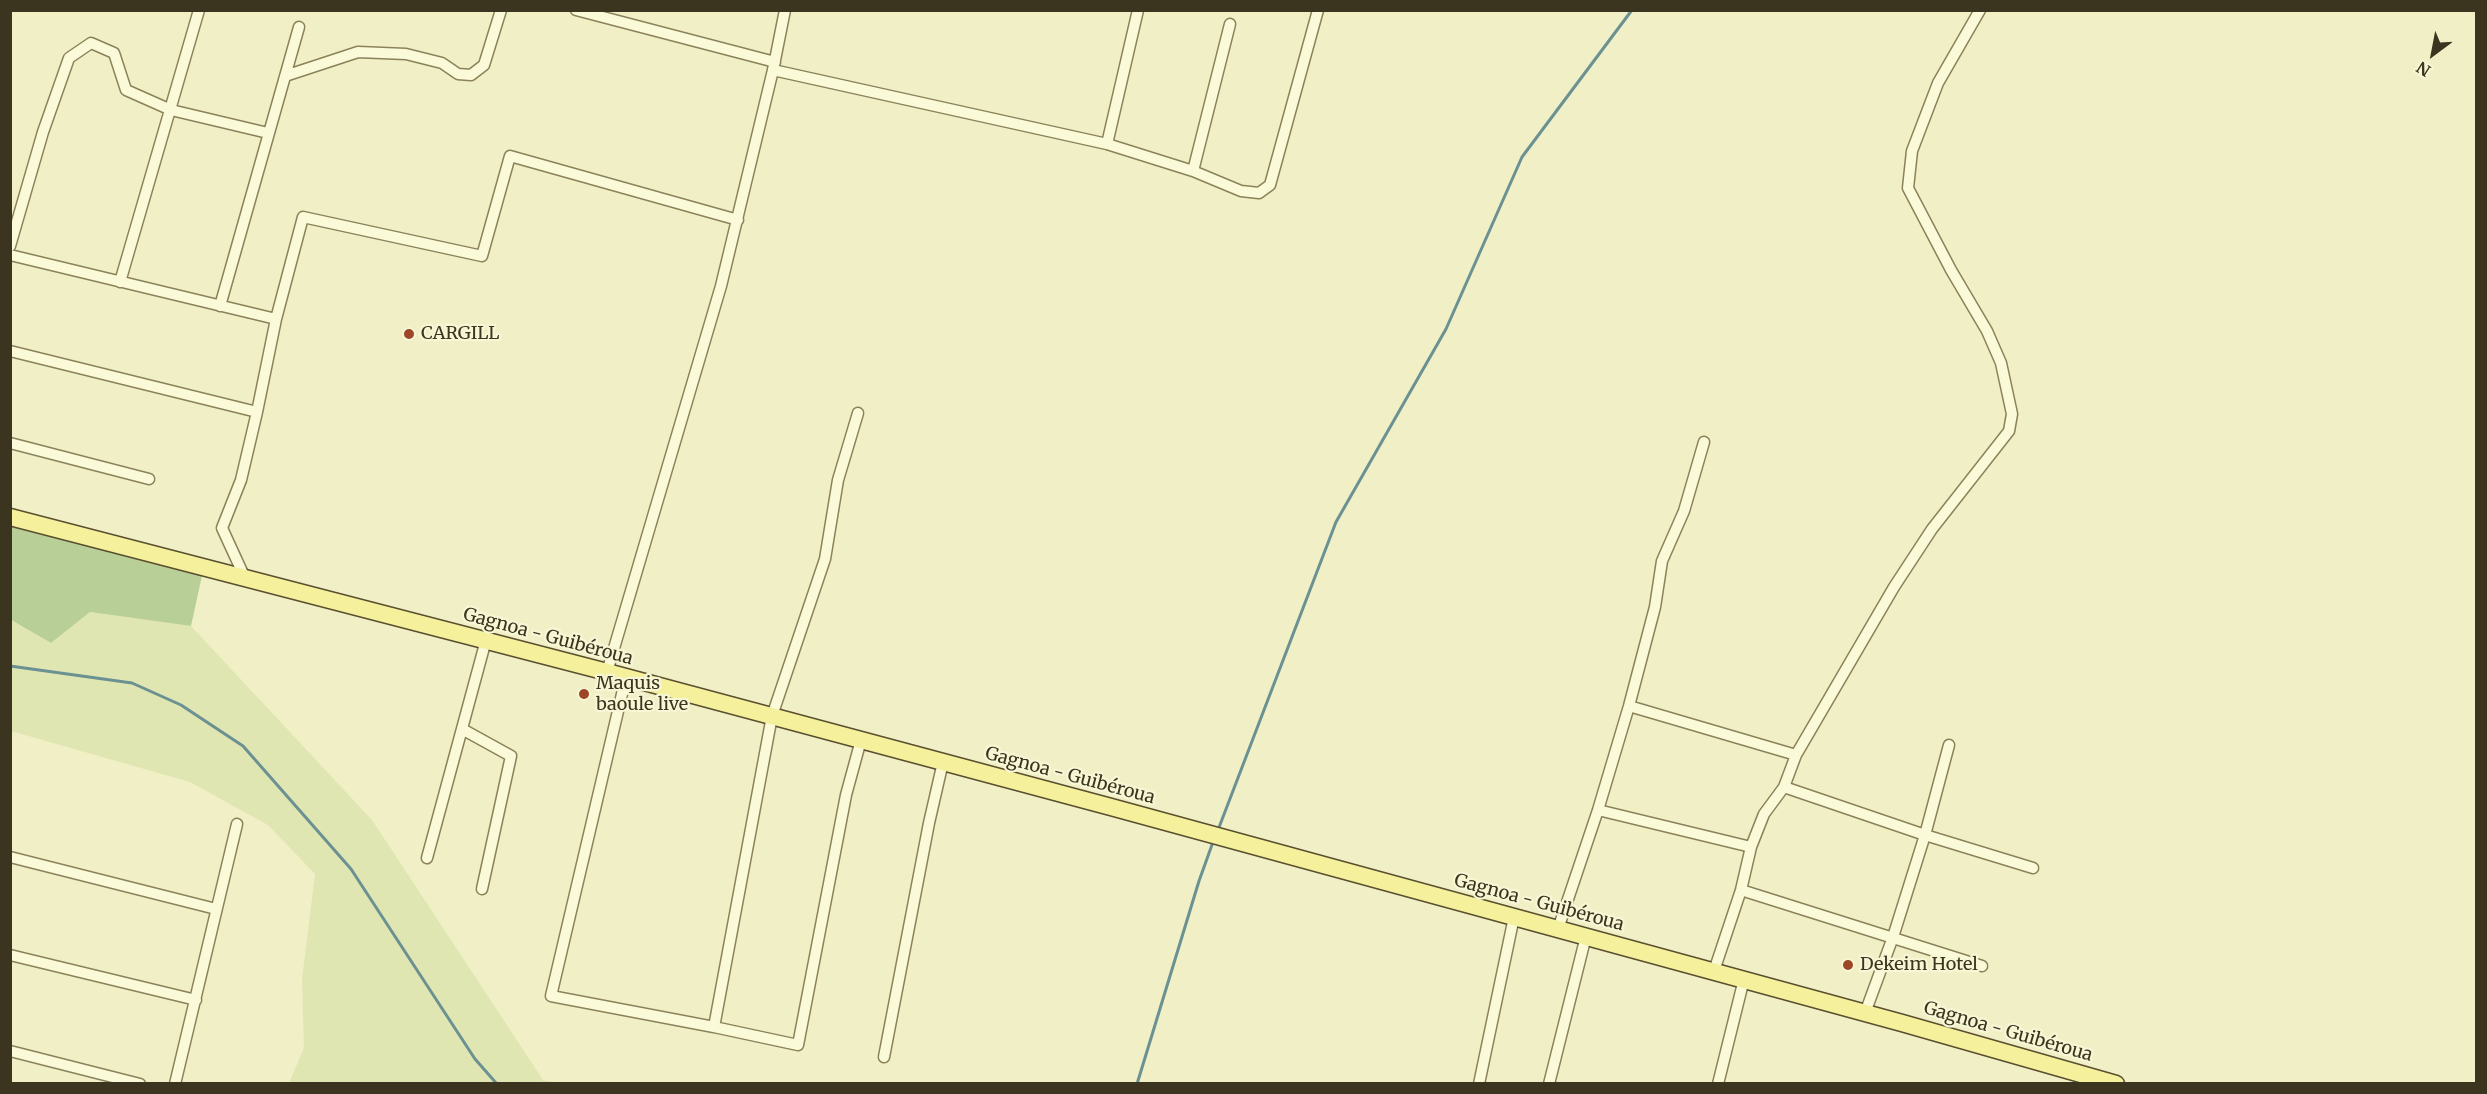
<!DOCTYPE html>
<html>
<head>
<meta charset="utf-8">
<style>
  body { margin:0 }
  #map { position:relative; width:2487px; height:1094px; overflow:hidden; background:#f0efc5; font-family:Merriweather,serif }
  canvas { display:block }
  .frame { position:absolute; inset:0; border:12px solid #3b341e; pointer-events:none }
  .north { position:absolute; left:2403px; top:24px; width:60px; height:60px; -webkit-text-stroke:4px #f7f6d5; paint-order:stroke; rotate:212deg; font-size:16px; font-weight:700; line-height:24px; text-align:center; color:#3b341e }
  .north::after { content:''; display:block; margin:auto; width:21px; height:27px; background:#3b341e; clip-path:polygon(50% 0,100% 100%,50% 72%,0 100%) }
</style>
</head>
<body>
<div id="map">
<canvas width="2487" height="1094"></canvas>
<div class="frame"></div>
<div class="north">N</div>
</div>
<script>
const context = document.querySelector('canvas').getContext('2d');
context.lineJoin = 'round';
function fill(path, color) { context.fillStyle = color; context.fill(path, 'evenodd'); }
const shape = rows => new Path2D(rows.map(r => 'M' + r).join(''));
function strokePath(path, color, width, dash) { context.strokeStyle = color; context.lineWidth = width; context.lineCap = dash ? 'butt' : 'round'; context.setLineDash(dash || []); context.stroke(path); }
function label(font, color, halo, rows, align = 'center') {
  context.font = font + ' Merriweather,serif'; context.lineWidth = 4.5; context.setLineDash([]); context.textBaseline = 'middle'; context.strokeStyle = halo; context.fillStyle = color; for (const [text, x, y, turn = 0] of rows) {
    context.save(); context.translate(x, y); context.rotate((+turn || 0) * Math.PI / 180); context.textAlign = isNaN(turn) ? turn : align; if (halo) context.strokeText(text, 0, 0); context.fillText(text, 0, 0); context.restore();
  }
}
fill(shape([
  [90,612,191,626,372,820,543,1080,557,1083,289,1083,304,1048,302,980,315,874,268,825,190,782,11,731,10,620,51,643]
]), '#e0e6b2');
fill(shape([
  [10,519,203,571,191,626,90,612,51,643,11,620]
]), '#b9cf98');
strokePath(shape([
  [10,666,132,683,181,705,243,746,351,869,475,1059,497,1084],
  [1218,830,1336,522,1446,329,1522,157,1632,10],
  [1137,1084,1199,881,1213,842]
]), '#6c9192', 3);
const street = shape([
  [576,10,775,62],
  [773,70,1107,144,1193,171,1241,191,1259,193,1270,185,1318,10],
  [285,76,358,52,406,54,442,63,458,74,471,75,484,65,501,10],
  [1107,144,1138,10],
  [1193,171,1230,24],
  [10,246,43,132,69,58,91,43,114,53,126,90,171,110,268,133],
  [10,255,276,319],
  [120,282,199,10],
  [220,306,299,27],
  [10,351,257,412,241,480,222,528,245,578],
  [257,412,276,319,303,217,482,256,510,156,738,220],
  [858,413,838,480,825,559,772,716,714,1027,798,1045,846,795,861,740],
  [10,443,149,479],
  [607,672,721,286,773,70,785,10],
  [626,677,551,996,714,1027],
  [1629,706,1796,755],
  [462,729,511,756,482,889],
  [1784,787,1925,835,2033,868],
  [1598,810,1751,847],
  [10,857,216,909],
  [427,858,486,640],
  [1741,890,1982,966],
  [1558,929,1598,810,1629,706,1655,607,1662,561,1684,511,1704,442],
  [10,955,196,1000],
  [1714,971,1741,890,1751,847,1764,814,1784,787,1796,755,1894,587,1932,529,2009,431,2012,414,2001,363,1987,331,1951,270,1908,188,1912,151,1938,83,1980,10],
  [1865,1013,1893,937,1925,835,1949,745],
  [10,1051,140,1084],
  [884,1057,929,823,943,762],
  [175,1084,237,824],
  [1479,1084,1514,917],
  [1549,1084,1586,936],
  [1718,1084,1744,979]
]);
const primary = shape([
  [10,517,607,672,1111,807,1902,1023,2116,1084]
]);
strokePath(street, '#8c825a', 13);
strokePath(primary, '#594e2e', 19);
strokePath(street, '#faf9d8', 10);
strokePath(primary, '#f4f09c', 16);
for (const [x, y, r, color] of [
  [409,334,6,"#9d4628"],
  [584,694,6,"#9d4628"],
  [1848,965,6,"#9d4628"]
]) { const dot = new Path2D(); dot.arc(x, y, r, 0, 2 * Math.PI); context.fillStyle = color; context.fill(dot); strokePath(dot, '#f7f6d5', 2); }
label('18px', '#3b341e', '#f7f6d5', [
  ["CARGILL",421,334],
  ["Maquis",596,684],
  ["baoule live",596,705],
  ["Dekeim Hotel",1860,965]
], 'left');
label('18px', '#3b341e', '#f7f6d5', [
  ["Gagnoa - Guibéroua",548,637,15],
  ["Gagnoa - Guibéroua",1070,776,15],
  ["Gagnoa - Guibéroua",1539,903,15],
  ["Gagnoa - Guibéroua",2008,1032,16]
]);
</script>
</body>
</html>
